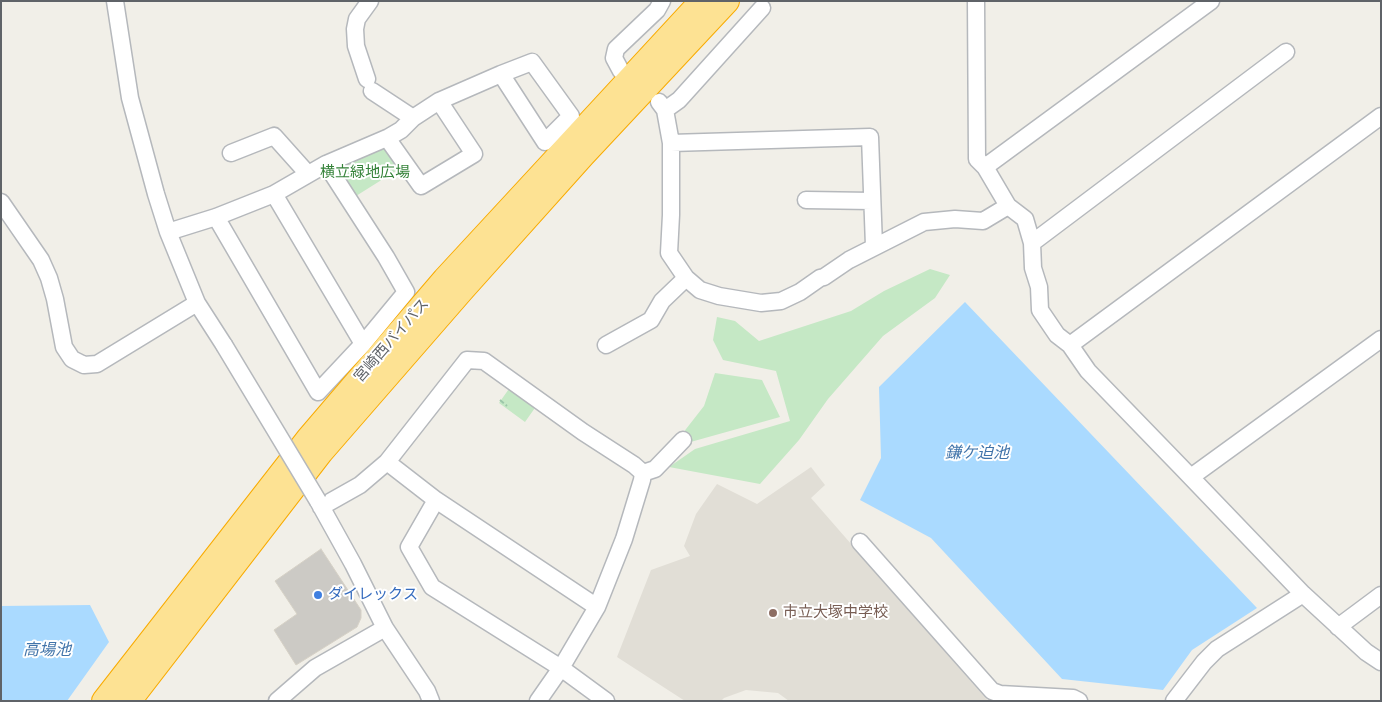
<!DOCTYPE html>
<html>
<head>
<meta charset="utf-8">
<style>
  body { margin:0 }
  #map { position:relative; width:1382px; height:702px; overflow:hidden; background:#f1efe8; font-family:Roboto,sans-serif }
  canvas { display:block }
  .frame { position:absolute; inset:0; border:2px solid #5f6368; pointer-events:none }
</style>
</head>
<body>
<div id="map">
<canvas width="1382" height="702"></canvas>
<div class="frame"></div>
</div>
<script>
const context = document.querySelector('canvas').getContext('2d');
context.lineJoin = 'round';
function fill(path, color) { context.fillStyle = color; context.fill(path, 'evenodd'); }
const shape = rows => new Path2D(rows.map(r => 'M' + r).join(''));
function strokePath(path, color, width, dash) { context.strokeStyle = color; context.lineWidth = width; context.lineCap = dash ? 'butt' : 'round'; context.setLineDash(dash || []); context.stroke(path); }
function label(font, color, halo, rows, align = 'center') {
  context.font = font + ' Roboto,"Noto Sans JP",sans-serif'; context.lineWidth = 4; context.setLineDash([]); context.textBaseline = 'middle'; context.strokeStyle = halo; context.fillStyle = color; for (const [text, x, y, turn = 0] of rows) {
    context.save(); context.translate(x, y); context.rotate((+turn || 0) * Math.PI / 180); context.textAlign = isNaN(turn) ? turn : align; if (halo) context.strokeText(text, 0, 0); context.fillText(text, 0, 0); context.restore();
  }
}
fill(shape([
  [811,467,825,485,811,498,988,701,789,701,778,693,746,690,724,698,721,701,685,701,617,657,651,570,690,556,684,546,696,514,717,484,757,504]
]), '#e1ded6');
fill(shape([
  [381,145,385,147,399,169,356,196,341,172,342,168],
  [930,269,950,275,935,298,883,336,828,399,799,440,760,484,669,467,695,449,790,421,776,371,723,360,713,340,717,317,735,321,759,341,851,311,884,291],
  [715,373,762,380,780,417,687,443,679,438,704,406],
  [511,386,537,405,525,422,499,403]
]), '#c5e8c5');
fill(shape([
  [965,302,1257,608,1192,650,1163,690,1062,679,931,538,860,500,881,458,879,387],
  [90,605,109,642,67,701,1,701,1,606]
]), '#aadaff');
const building = shape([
  [321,549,361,610,361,618,357,627,296,665,274,630,297,614,275,581,321,549]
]);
fill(building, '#cccac5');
strokePath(building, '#d6d1c6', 1);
const minor = shape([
  [115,1,130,98,156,194,168,232,197,303,224,345],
  [976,1,977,159,985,167,1008,206,1025,219,1032,243,1033,268,1039,287,1040,310,1057,335,1070,345,1088,371,1182,468,1303,594,1366,652,1381,662],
  [621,71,614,58,616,49,657,10,662,1],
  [367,79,356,46,355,29,357,19,370,1],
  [372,91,413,118],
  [659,102,665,110,671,143,671,215,669,253,686,278,700,290,719,296,761,303,781,301,800,292,820,278,824,277,849,260,924,222,955,219,983,221,1008,206],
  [665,110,679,100,762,8],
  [387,138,421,186,474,154,439,101],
  [671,143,870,137,874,246],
  [231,153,274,136,308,174],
  [985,167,1211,1],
  [274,194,363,344],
  [806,200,872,201],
  [1,202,41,260,49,278,55,299,64,347,72,359,84,365,97,364,197,303],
  [216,217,318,392,363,344,406,292,386,257,326,164],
  [168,232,216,217,274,194,326,164,389,137,401,130,413,118,439,101,501,74,532,62,571,116,545,142,501,74],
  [1032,243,1286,52],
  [606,345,651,320,662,301,686,278],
  [1070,345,1381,116],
  [387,462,436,500,597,607],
  [643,473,655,469,683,440],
  [1191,477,1381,339],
  [436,500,409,547,432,587,561,668,606,701],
  [318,501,353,564,385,628,427,691,431,701],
  [321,507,360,485,387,462,467,360,484,361,583,432,634,465,643,473,642,480,624,539,597,607,561,668,538,701],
  [860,542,992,691,1000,694,1073,698,1079,701],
  [1338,627,1381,595],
  [277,701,315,668,385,628],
  [1174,701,1204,662,1217,649,1303,594]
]);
const highway = shape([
  [104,701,308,439,445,279,702,1],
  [129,701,321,452,462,290,583,155,727,1]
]);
strokePath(minor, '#b5b8bc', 19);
strokePath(highway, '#f9ab00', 26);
strokePath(shape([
  [500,400,507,406]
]), '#9cc7a9', 2, [5, 2.5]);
strokePath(minor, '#fff', 16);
strokePath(highway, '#fde293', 24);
const minorBridge = shape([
  [224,345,318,501]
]);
strokePath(minorBridge, '#b5b8bc', 19, []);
strokePath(minorBridge, '#fff', 16);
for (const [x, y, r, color] of [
  [318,595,5,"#3f7fe0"],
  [773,613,5,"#8d6e63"]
]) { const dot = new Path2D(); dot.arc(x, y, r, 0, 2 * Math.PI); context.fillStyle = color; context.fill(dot); strokePath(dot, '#fff', 2); }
label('15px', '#348238', '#fff', [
  ["横立緑地広場",365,173]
]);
label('15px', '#5f6368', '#fff', [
  ["宮崎西バイパス",392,341,-49]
]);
label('15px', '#366cbe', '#fff', [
  ["ダイレックス",328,595]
], 'left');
label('15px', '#785e54', '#fff', [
  ["市立大塚中学校",783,613]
], 'left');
label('italic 16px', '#4174aa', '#fff', [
  ["鎌ケ迫池",977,454],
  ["高場池",47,651]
]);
</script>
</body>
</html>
